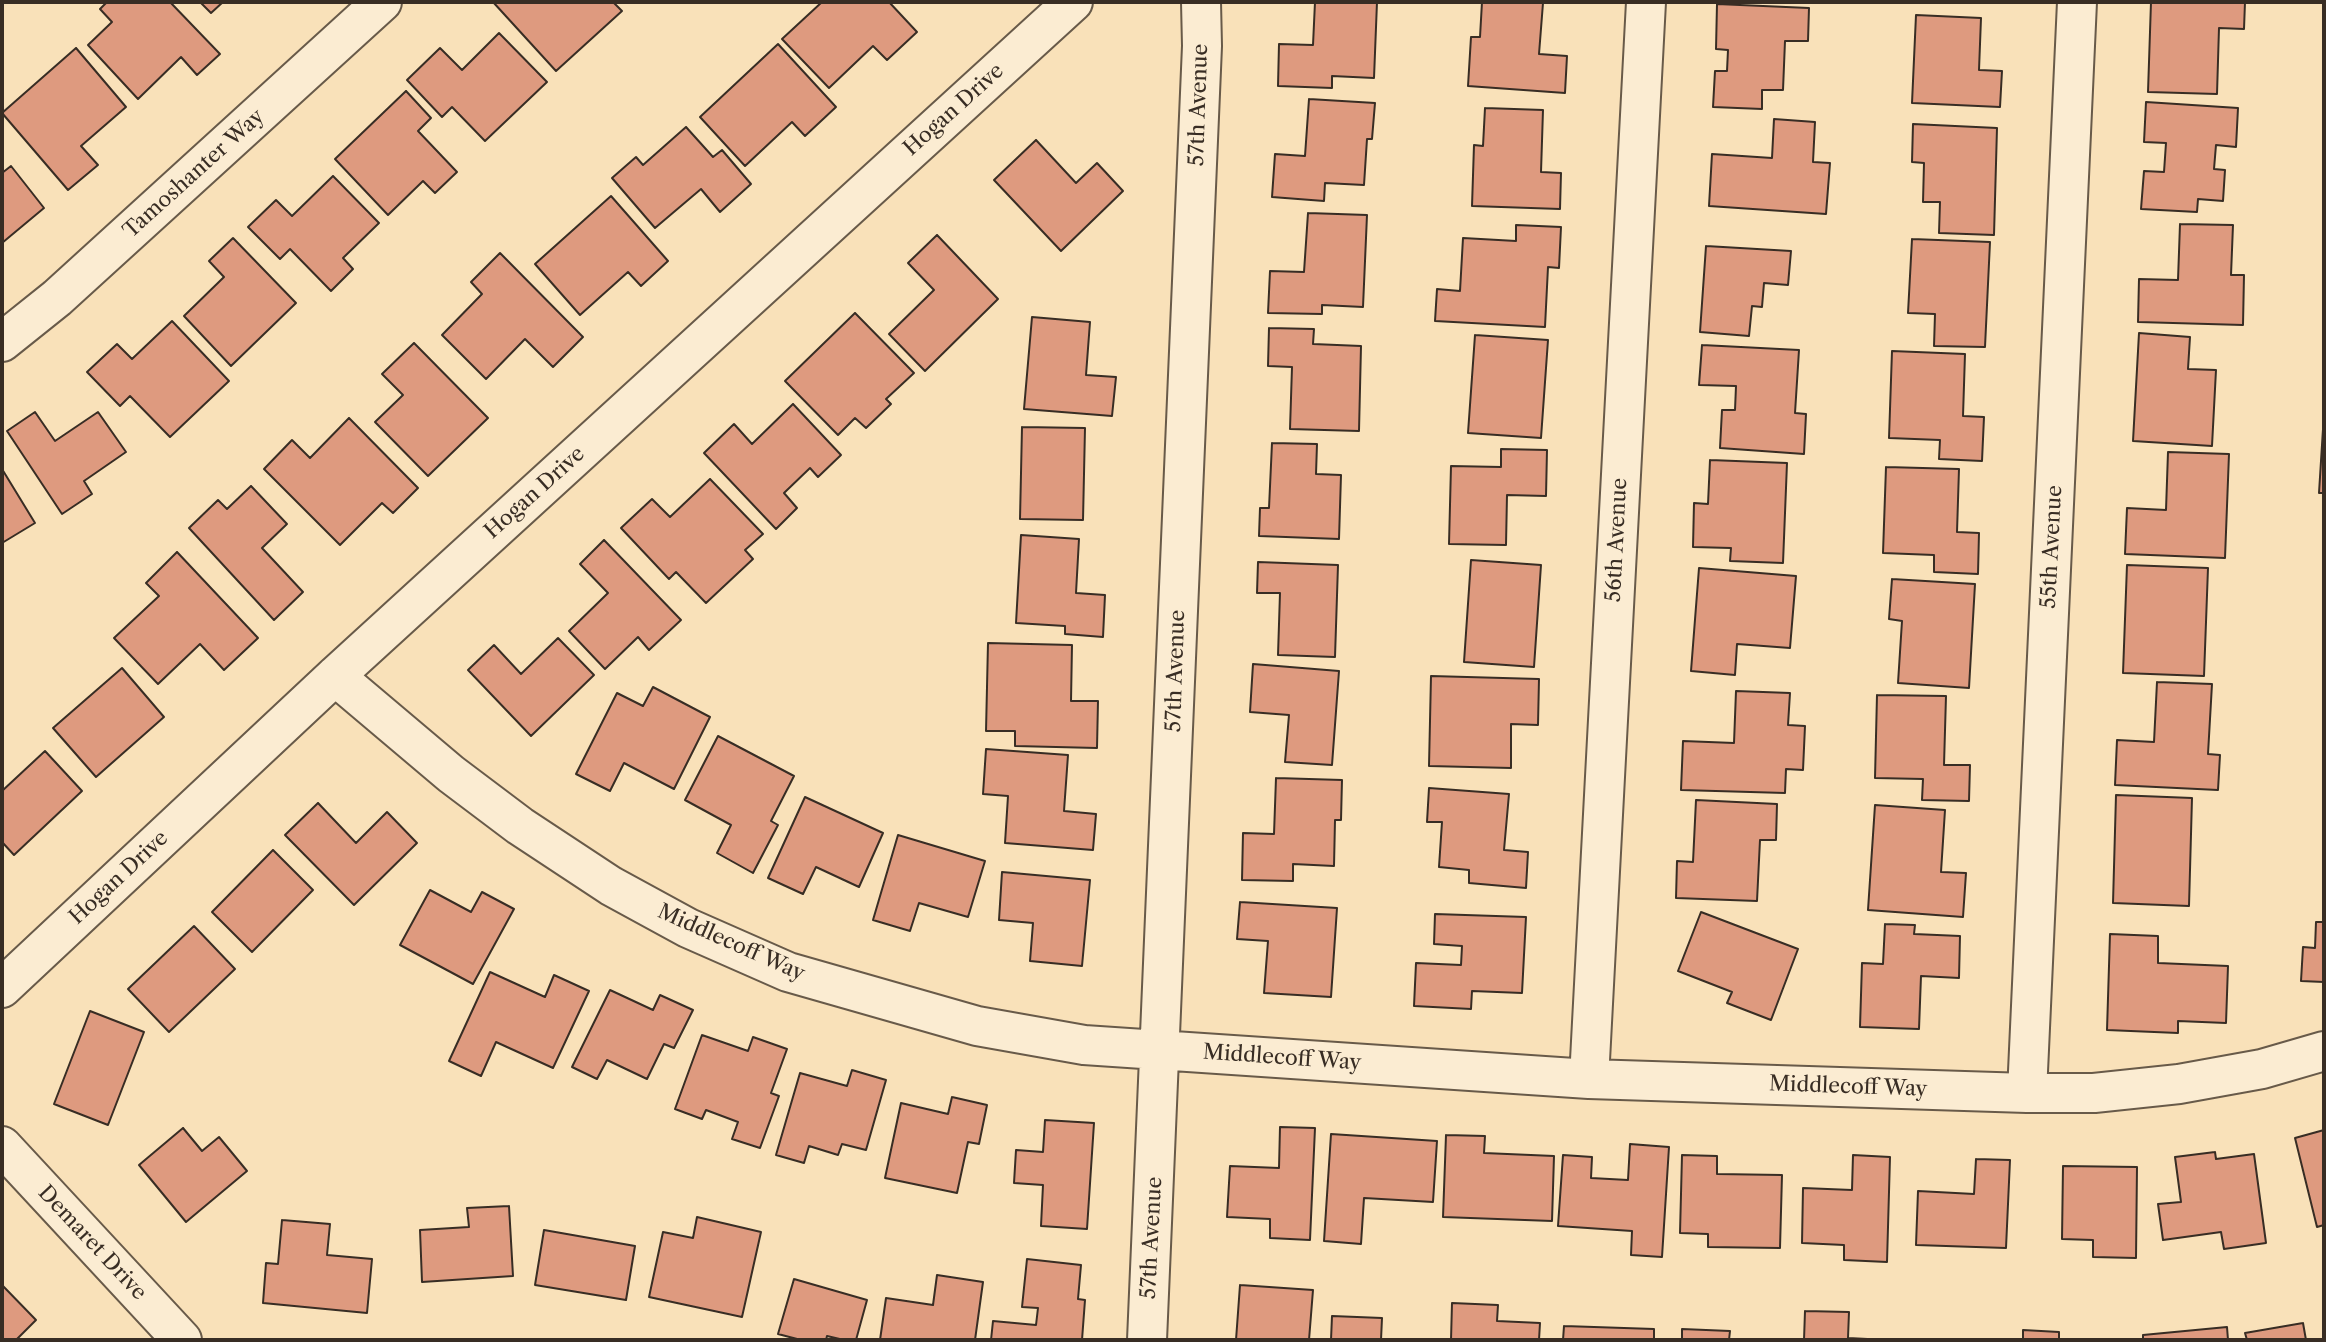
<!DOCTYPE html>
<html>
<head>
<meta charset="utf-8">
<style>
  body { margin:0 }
  #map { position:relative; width:2326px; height:1342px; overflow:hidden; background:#f9e1b9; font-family:"Libre Caslon Text",serif }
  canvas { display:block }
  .frame { position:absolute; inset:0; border:4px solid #382d24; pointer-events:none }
</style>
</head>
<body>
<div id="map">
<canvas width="2326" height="1342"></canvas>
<div class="frame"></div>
</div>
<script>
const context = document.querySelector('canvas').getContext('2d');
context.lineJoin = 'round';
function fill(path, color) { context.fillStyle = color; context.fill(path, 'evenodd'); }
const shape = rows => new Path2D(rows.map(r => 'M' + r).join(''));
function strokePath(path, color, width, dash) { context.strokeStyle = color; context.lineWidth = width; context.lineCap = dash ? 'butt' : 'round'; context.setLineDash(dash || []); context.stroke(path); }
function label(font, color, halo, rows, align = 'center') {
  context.font = font + ' "Libre Caslon Text",serif'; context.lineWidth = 7; context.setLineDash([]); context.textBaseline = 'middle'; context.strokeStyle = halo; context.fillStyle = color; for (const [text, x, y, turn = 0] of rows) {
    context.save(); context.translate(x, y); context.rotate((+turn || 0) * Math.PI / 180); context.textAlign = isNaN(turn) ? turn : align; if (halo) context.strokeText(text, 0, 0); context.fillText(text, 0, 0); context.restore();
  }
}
const building = shape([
  [107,2,170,2,220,54,197,75,181,57,138,99,88,45,112,22,100,9,107,2],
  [200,2,223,2,211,13,200,2],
  [493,2,613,2,622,11,556,71,493,2],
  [822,2,889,2,917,32,887,60,873,46,829,88,782,39,822,2],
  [1315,2,1377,2,1374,78,1332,76,1332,88,1278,86,1279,44,1313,45,1315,2],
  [1482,2,1543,3,1539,54,1567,56,1565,93,1468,86,1471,37,1480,37,1482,2],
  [2151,2,2245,2,2244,29,2219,28,2217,94,2148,92,2151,2],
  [1717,4,1809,8,1808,41,1785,41,1783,90,1762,90,1762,109,1713,107,1715,71,1727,71,1728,50,1716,49,1717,4],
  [1916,15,1981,18,1979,70,2002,71,2000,107,1912,103,1916,15],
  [499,33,547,82,485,141,452,107,442,117,407,80,440,48,462,70,499,33],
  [778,44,836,107,805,136,792,122,745,166,700,117,778,44],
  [76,48,126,107,81,146,98,165,68,190,2,113,76,48],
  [406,91,431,118,418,131,457,172,435,193,423,181,388,215,335,159,406,91],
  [1309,99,1375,103,1372,139,1367,139,1364,185,1325,183,1324,201,1272,197,1275,154,1305,156,1309,99],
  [2146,102,2238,108,2236,147,2216,145,2214,169,2225,170,2223,201,2198,199,2197,212,2141,209,2144,171,2164,172,2166,143,2144,142,2146,102],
  [1485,108,1543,110,1541,172,1561,173,1560,209,1472,206,1474,145,1483,146,1485,108],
  [1774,119,1815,122,1813,162,1830,163,1826,214,1709,206,1712,154,1772,158,1774,119],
  [1913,124,1997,128,1994,235,1939,233,1940,202,1923,202,1924,163,1912,162,1913,124],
  [686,127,713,157,722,150,751,184,720,212,701,189,655,228,612,178,636,157,643,165,686,127],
  [1036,140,1076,183,1097,163,1123,191,1061,251,994,180,1036,140],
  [11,166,44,208,2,243,2,173,11,166],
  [333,176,379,223,343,258,353,269,331,291,290,249,280,259,248,227,276,200,292,216,333,176],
  [611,196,668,261,641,286,628,272,580,315,535,264,611,196],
  [1308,213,1367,215,1363,307,1322,305,1322,314,1268,313,1270,271,1304,272,1308,213],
  [2180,224,2233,225,2231,275,2244,275,2243,325,2138,322,2139,279,2178,280,2180,224],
  [1516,225,1561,227,1559,268,1548,267,1545,327,1435,321,1437,289,1460,291,1463,238,1516,241,1516,225],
  [937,235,998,299,925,371,889,334,934,290,908,263,937,235],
  [233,238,296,303,231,366,184,316,224,277,209,261,233,238],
  [1912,239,1990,242,1985,347,1934,346,1935,314,1908,313,1912,239],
  [1706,246,1791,251,1788,285,1764,283,1762,307,1752,306,1749,336,1700,332,1706,246],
  [500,253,583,337,553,367,525,339,486,379,442,335,482,294,471,282,500,253],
  [855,313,914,373,886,399,891,404,866,428,855,418,838,435,785,381,855,313],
  [1032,317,1090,322,1086,375,1116,377,1112,416,1024,409,1032,317],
  [172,321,229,381,170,437,130,396,120,406,87,372,117,344,132,359,172,321],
  [1269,328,1314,329,1313,344,1361,346,1359,431,1290,429,1292,367,1268,366,1269,328],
  [2139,333,2190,337,2188,369,2216,370,2212,446,2133,441,2139,333],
  [1475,335,1548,340,1541,438,1468,433,1475,335],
  [414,343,488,418,428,476,375,422,403,395,382,374,414,343],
  [1702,345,1799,350,1795,413,1806,414,1804,454,1720,448,1722,410,1735,410,1736,386,1699,385,1702,345],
  [1892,351,1965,354,1963,416,1984,417,1982,461,1939,459,1940,440,1889,438,1892,351],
  [793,404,841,455,818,477,810,468,784,493,797,508,776,529,704,453,734,424,752,444,793,404],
  [35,412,55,441,98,412,126,452,84,481,92,494,62,514,7,431,35,412],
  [2324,413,2324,493,2319,493,2324,413],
  [349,418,418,488,393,513,382,503,340,545,264,469,292,440,310,458,349,418],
  [1022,427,1085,428,1083,520,1020,519,1022,427],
  [1272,443,1317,444,1316,474,1341,475,1339,539,1259,536,1260,508,1269,508,1272,443],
  [1501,449,1547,450,1546,496,1507,495,1506,545,1449,544,1451,466,1501,467,1501,449],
  [2168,452,2229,454,2225,558,2125,554,2127,508,2166,510,2168,452],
  [1710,460,1787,463,1783,563,1730,561,1731,548,1693,547,1694,503,1708,504,1710,460],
  [1886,467,1959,469,1957,532,1979,533,1978,574,1934,572,1934,555,1883,553,1886,467],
  [2,469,35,523,2,543,2,469],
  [710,479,763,534,745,550,753,559,706,603,676,572,669,579,621,528,652,499,670,517,710,479],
  [251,486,287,524,262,548,303,592,274,620,189,528,218,500,227,509,251,486],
  [1021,535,1079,539,1076,593,1105,595,1103,637,1065,634,1065,626,1016,623,1021,535],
  [604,540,681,620,649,650,638,637,605,669,569,631,608,593,580,564,604,540],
  [177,552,258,638,224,670,200,644,158,684,114,638,159,596,146,583,177,552],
  [1471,560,1541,565,1534,667,1464,662,1471,560],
  [1258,562,1338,565,1335,657,1278,655,1280,593,1257,593,1258,562],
  [2127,565,2208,568,2204,676,2123,673,2127,565],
  [1699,568,1796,576,1790,648,1737,644,1735,675,1691,671,1699,568],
  [1892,579,1975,584,1969,688,1898,683,1902,621,1889,619,1892,579],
  [558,638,594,675,531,736,468,670,494,645,521,674,558,638],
  [988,643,1072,645,1071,701,1098,701,1097,748,1015,746,1015,731,986,731,988,643],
  [1253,664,1339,671,1332,765,1285,762,1289,715,1250,712,1253,664],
  [122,668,164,717,96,777,53,728,122,668],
  [1431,676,1539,679,1538,725,1511,724,1511,768,1429,766,1431,676],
  [2157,682,2212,684,2208,754,2220,755,2218,790,2115,785,2117,740,2154,742,2157,682],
  [653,687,710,717,674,789,624,763,610,791,576,774,617,693,643,706,653,687],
  [1736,691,1790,693,1788,725,1805,726,1803,770,1786,769,1785,793,1681,790,1683,741,1734,743,1736,691],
  [1877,695,1946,696,1944,765,1970,765,1969,801,1922,800,1923,779,1875,778,1877,695],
  [718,736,794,776,771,821,778,825,753,873,717,853,731,825,685,800,718,736],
  [986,749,1068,755,1064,811,1096,814,1093,850,1005,843,1008,796,983,794,986,749],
  [45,751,82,791,14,855,2,842,2,791,45,751],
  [1276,778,1342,780,1341,820,1335,820,1334,866,1293,864,1293,881,1242,880,1243,833,1274,834,1276,778],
  [1429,788,1509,794,1504,850,1528,852,1526,888,1469,883,1469,870,1439,867,1442,822,1427,822,1429,788],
  [2116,795,2192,798,2189,906,2113,903,2116,795],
  [805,797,883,833,859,887,816,867,803,894,768,878,805,797],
  [1696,800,1777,804,1776,840,1760,840,1757,901,1676,898,1677,861,1693,862,1696,800],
  [318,803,356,843,387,812,417,843,354,905,285,835,318,803],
  [1875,805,1945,810,1941,872,1966,873,1963,917,1868,910,1875,805],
  [898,835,985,861,968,917,919,903,910,931,873,920,898,835],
  [273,850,313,890,252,952,212,912,273,850],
  [1002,872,1090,880,1082,966,1030,961,1033,923,999,920,1002,872],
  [430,890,471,912,482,892,514,909,473,984,400,945,430,890],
  [1240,902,1337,908,1331,997,1264,993,1268,941,1237,939,1240,902],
  [1701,912,1798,949,1771,1020,1727,1003,1732,992,1678,971,1701,912],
  [1435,914,1526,917,1522,993,1472,991,1471,1009,1414,1006,1416,963,1461,965,1462,946,1434,944,1435,914],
  [2316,922,2324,922,2324,982,2301,981,2303,947,2315,948,2316,922],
  [1885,924,1915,925,1914,934,1960,936,1959,978,1921,976,1919,1029,1860,1027,1862,963,1883,964,1885,924],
  [194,926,235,969,169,1032,128,989,194,926],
  [2110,934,2158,936,2158,963,2228,966,2226,1023,2178,1021,2178,1033,2107,1030,2110,934],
  [490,972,545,997,554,975,589,991,553,1068,496,1042,481,1076,449,1061,490,972],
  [610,990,653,1010,660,995,693,1010,674,1048,664,1044,647,1079,607,1060,597,1079,572,1067,610,990],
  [90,1011,144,1032,108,1125,54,1104,90,1011],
  [702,1035,748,1051,753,1037,787,1049,771,1093,779,1096,760,1148,732,1139,738,1122,706,1110,702,1119,675,1109,702,1035],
  [852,1070,886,1080,866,1150,842,1144,838,1155,809,1146,804,1163,776,1155,800,1073,847,1086,852,1070],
  [952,1097,987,1105,979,1144,968,1142,957,1193,885,1178,901,1103,948,1114,952,1097],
  [1045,1120,1094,1123,1087,1229,1041,1226,1043,1185,1014,1183,1016,1150,1043,1152,1045,1120],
  [1280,1127,1315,1128,1310,1240,1270,1238,1270,1219,1227,1217,1230,1166,1279,1168,1280,1127],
  [183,1128,202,1151,219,1137,247,1171,186,1222,139,1165,183,1128],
  [2324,1130,2324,1225,2317,1227,2295,1138,2324,1130],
  [1331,1134,1437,1141,1433,1202,1364,1198,1361,1244,1324,1241,1331,1134],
  [1446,1135,1485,1136,1484,1153,1554,1156,1552,1221,1443,1217,1446,1135],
  [1630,1144,1669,1147,1662,1257,1631,1255,1632,1231,1558,1226,1563,1155,1592,1157,1591,1178,1628,1180,1630,1144],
  [2215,1152,2216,1159,2254,1154,2266,1243,2224,1249,2221,1232,2163,1240,2158,1204,2181,1202,2175,1157,2215,1152],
  [1682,1155,1717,1156,1717,1174,1782,1175,1780,1248,1708,1247,1708,1234,1680,1233,1682,1155],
  [1853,1155,1890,1157,1887,1262,1844,1260,1844,1245,1802,1243,1803,1188,1852,1190,1853,1155],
  [1976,1159,2010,1160,2006,1248,1916,1245,1918,1191,1974,1194,1976,1159],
  [2063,1166,2137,1167,2136,1258,2093,1257,2093,1240,2062,1239,2063,1166],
  [509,1206,513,1276,422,1282,420,1230,469,1227,467,1208,509,1206],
  [697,1217,761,1232,742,1317,649,1297,663,1232,693,1238,697,1217],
  [282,1220,330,1224,327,1255,372,1259,367,1313,263,1303,266,1263,278,1264,282,1220],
  [544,1230,635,1246,626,1300,535,1285,544,1230],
  [1027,1259,1081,1265,1078,1299,1085,1300,1082,1340,991,1340,993,1321,1036,1325,1038,1308,1022,1307,1027,1259],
  [937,1275,983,1282,975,1340,880,1340,886,1298,933,1305,937,1275],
  [794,1279,867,1300,856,1340,844,1340,827,1336,826,1340,801,1340,778,1334,794,1279],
  [2,1285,36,1320,16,1340,2,1340,2,1285],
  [1240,1285,1313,1290,1309,1340,1236,1340,1240,1285],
  [1452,1303,1498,1305,1497,1321,1540,1323,1539,1340,1451,1340,1452,1303],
  [1805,1311,1849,1312,1848,1338,1887,1340,1804,1340,1805,1311],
  [1332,1316,1382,1318,1381,1340,1331,1340,1332,1316],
  [2303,1323,2306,1340,2247,1340,2245,1333,2303,1323],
  [1564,1326,1654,1329,1654,1340,1563,1340,1564,1326],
  [2227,1327,2228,1340,2143,1340,2143,1335,2227,1327],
  [1682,1329,1730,1331,1729,1340,1682,1340,1682,1329],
  [2023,1330,2059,1332,2059,1340,2023,1340,2023,1330]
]);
fill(building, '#de9a7f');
strokePath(building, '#382d24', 2);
const minor = shape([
  [2,342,57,298,382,2],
  [335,676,451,774,520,826,611,886,688,928,788,972,977,1026,1084,1045,1589,1079,2027,1093,2094,1093,2179,1084,2262,1069,2324,1051],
  [2,988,335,676,1073,2],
  [1589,1079,1646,2],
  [2027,1093,2077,2],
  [2,1146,182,1340],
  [1147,1340,1202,46,1201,2]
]);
strokePath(minor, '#685a49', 42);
strokePath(minor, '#fbecd2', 38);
label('21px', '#382d24', '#fbecd2', [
  ["57th Avenue",1199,105,-88],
  ["Hogan Drive",954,110,-42],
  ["Tamoshanter Way",194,174,-42],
  ["Hogan Drive",535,493,-42],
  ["56th Avenue",1617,540,-87],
  ["55th Avenue",2052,547,-87],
  ["57th Avenue",1176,671,-88],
  ["Hogan Drive",119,878,-43],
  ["Middlecoff Way",731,943,24],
  ["Middlecoff Way",1282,1058,4],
  ["Middlecoff Way",1848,1087,2],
  ["57th Avenue",1152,1238,-87],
  ["Demaret Drive",92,1243,47]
]);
</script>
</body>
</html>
